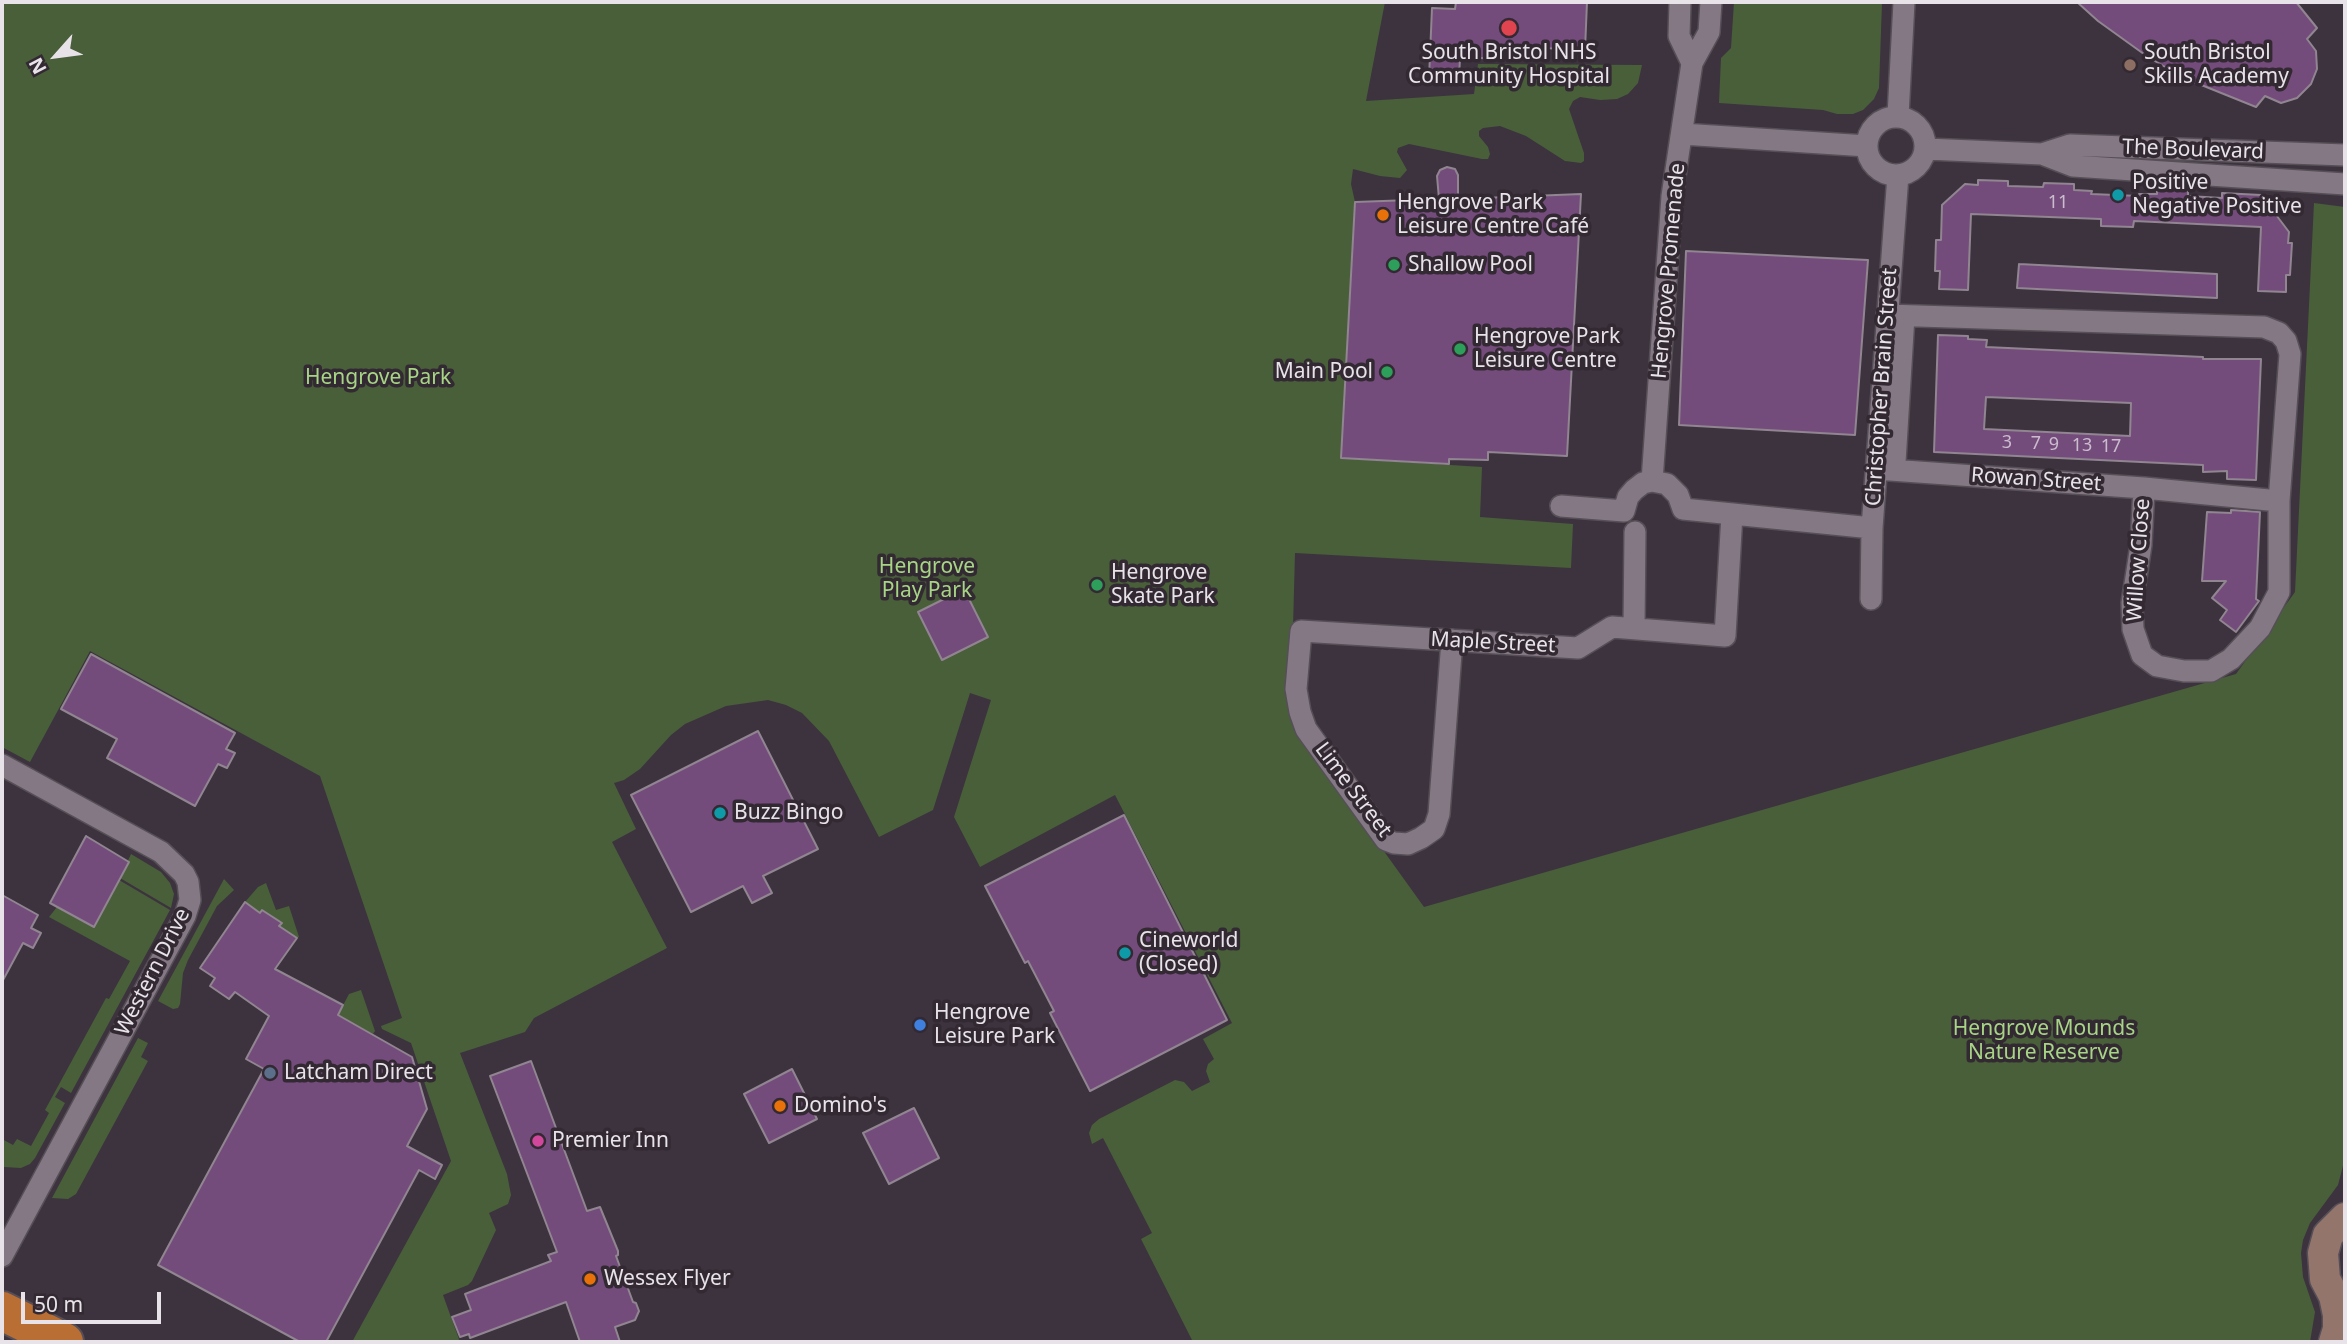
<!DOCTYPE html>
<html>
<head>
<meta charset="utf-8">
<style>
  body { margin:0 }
  #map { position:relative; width:2347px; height:1344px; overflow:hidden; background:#3c333e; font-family:"Noto Sans",sans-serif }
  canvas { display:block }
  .frame { position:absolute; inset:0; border:4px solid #e8e2e9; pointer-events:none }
  .north { position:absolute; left:21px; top:21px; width:70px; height:70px; -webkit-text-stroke:5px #322933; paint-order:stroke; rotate:242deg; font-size:19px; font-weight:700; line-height:28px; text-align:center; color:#e8e2e9 }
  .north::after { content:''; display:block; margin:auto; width:24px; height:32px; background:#e8e2e9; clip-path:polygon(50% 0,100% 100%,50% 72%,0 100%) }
  .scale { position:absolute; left:21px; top:1292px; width:140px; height:32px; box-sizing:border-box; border:4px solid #e8e2e9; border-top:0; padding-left:9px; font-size:21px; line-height:24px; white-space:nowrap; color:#e8e2e9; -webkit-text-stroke:5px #322933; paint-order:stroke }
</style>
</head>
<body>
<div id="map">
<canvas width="2347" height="1344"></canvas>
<div class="frame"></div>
<div class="north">N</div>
<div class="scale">50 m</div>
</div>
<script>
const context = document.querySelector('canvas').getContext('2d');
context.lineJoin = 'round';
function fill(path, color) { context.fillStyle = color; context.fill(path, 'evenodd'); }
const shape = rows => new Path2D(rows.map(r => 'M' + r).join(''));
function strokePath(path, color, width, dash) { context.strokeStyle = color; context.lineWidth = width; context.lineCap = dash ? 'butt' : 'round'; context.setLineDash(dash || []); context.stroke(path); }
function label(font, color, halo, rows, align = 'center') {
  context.font = font + ' "Noto Sans",sans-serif'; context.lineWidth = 7; context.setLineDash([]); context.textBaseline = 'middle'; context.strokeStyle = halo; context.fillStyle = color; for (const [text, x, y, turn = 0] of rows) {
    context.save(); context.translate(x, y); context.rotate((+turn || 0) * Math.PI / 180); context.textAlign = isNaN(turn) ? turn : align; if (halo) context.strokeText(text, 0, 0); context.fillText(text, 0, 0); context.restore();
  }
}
fill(shape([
  [2,2,1385,2,1366,101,1474,94,1478,64,1642,65,1638,83,1628,94,1617,99,1600,100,1580,97,1573,101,1569,109,1584,153,1584,161,1581,163,1565,161,1526,136,1500,126,1483,128,1479,131,1479,136,1488,147,1490,154,1488,159,1482,159,1409,144,1398,148,1397,152,1407,170,1400,178,1380,176,1353,169,1351,184,1355,202,1341,458,1482,467,1480,517,1573,524,1571,568,1295,553,1291,702,1299,733,1424,907,2236,674,2295,592,2314,203,2345,207,2344,644,2345,1158,2338,1185,2310,1223,2303,1240,2301,1253,2303,1277,2315,1312,2310,1342,1193,1342,1141,1239,1152,1233,1103,1138,1092,1144,1089,1133,1092,1125,1099,1119,1175,1080,1184,1082,1192,1091,1210,1082,1206,1071,1208,1064,1214,1059,1203,1039,1232,1023,1115,795,980,867,954,817,991,700,970,693,933,810,879,837,829,741,802,713,786,705,768,700,726,706,685,724,671,735,640,769,624,780,614,783,636,829,612,842,667,948,534,1018,525,1032,460,1053,507,1174,511,1195,508,1204,489,1213,496,1230,472,1281,468,1285,443,1295,460,1342,352,1342,451,1161,411,1043,382,1029,381,1026,402,1018,320,776,90,651,30,762,2,747],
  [1734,2,1882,3,1879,88,1874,99,1863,110,1853,114,1837,114,1823,110,1719,103,1721,58,1731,48],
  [131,854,161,872,170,883,174,894,171,908,120,878],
  [224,879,234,890,217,906,188,960,183,973,180,1004,178,1008,173,1009,158,1001],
  [119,880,170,910,71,1093,61,1087,55,1097,65,1103,35,1158,30,1164,21,1168,4,1167,2,1165,2,1139,13,1145,17,1139,31,1146,49,1113,45,1110,106,998,109,999,130,961,49,917,57,907,94,927],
  [266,883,276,910,289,906,299,937,297,938,279,926,281,923,263,910,260,913,245,902,258,887],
  [361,990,375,1031,373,1034,338,1015,349,994],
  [138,1038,148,1043,141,1057,148,1061,76,1194,68,1199,52,1198]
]), '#495f3a');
const building = shape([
  [1456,2,1587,2,1585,50,1500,46,1499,59,1460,57,1459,80,1429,78,1432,8,1455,9,1456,2],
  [2077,2,2296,2,2317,28,2307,39,2316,51,2317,69,2311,84,2297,98,2281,103,2265,96,2256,107,2184,78,2148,57,2098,21,2077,2],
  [1447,167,1455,169,1458,175,1458,199,1581,194,1567,456,1488,452,1488,460,1449,459,1449,464,1341,458,1355,202,1439,199,1437,176,1440,170,1447,167],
  [1978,180,2008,181,2008,186,2043,187,2044,183,2074,184,2074,190,2092,191,2091,194,2139,196,2139,194,2157,194,2157,189,2188,191,2188,196,2222,198,2222,193,2261,195,2289,232,2288,243,2292,243,2290,275,2286,275,2286,292,2258,291,2261,227,2134,221,2133,227,2101,226,2101,219,1971,214,1968,290,1939,289,1940,271,1935,271,1936,240,1941,240,1942,205,1965,184,1978,185,1978,180],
  [1686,251,1868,260,1855,435,1679,425,1686,251],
  [2019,264,2217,274,2217,298,2017,288,2019,264],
  [1938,335,1968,336,1968,339,1987,340,1986,347,2203,357,2203,359,2261,359,2256,480,2227,479,2227,471,2203,472,2203,465,1934,452,1938,335],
  [1986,397,2131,403,2130,436,1984,429,1986,397],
  [2231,510,2260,512,2256,599,2259,601,2236,632,2220,620,2227,610,2212,598,2226,581,2202,581,2207,512,2231,513,2231,510],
  [964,589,988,637,942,660,918,612,964,589],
  [91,654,235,733,226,749,235,753,227,768,218,764,195,806,107,758,117,739,61,709,91,654],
  [758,731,818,849,763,876,772,893,752,903,743,886,691,912,631,795,758,731],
  [1124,815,1227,1020,1090,1091,1050,1013,1054,1011,1028,961,1025,963,985,886,1124,815],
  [86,836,129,862,94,927,50,903,86,836],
  [2,895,38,915,31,928,41,933,33,948,23,943,2,982,2,895],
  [245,902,260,913,262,910,282,923,279,926,297,938,275,969,343,1005,338,1015,412,1057,427,1109,407,1146,442,1165,435,1179,419,1170,326,1342,300,1342,158,1265,264,1069,246,1059,269,1016,235,992,229,999,210,986,215,978,200,968,245,902],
  [531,1061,587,1211,600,1207,618,1251,618,1255,616,1256,633,1302,636,1303,639,1311,635,1320,615,1327,620,1342,580,1342,566,1302,470,1338,469,1334,460,1337,452,1317,471,1310,465,1294,551,1261,548,1255,557,1252,490,1076,531,1061],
  [792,1069,817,1119,769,1143,744,1094,792,1069],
  [914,1108,939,1158,889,1184,863,1133,914,1108]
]);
fill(building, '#744c7b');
strokePath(building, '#908591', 2);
const street = shape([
  [1692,63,1709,32,1711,2],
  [1898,116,1904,2],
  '1867 146a29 29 0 1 1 58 0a29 29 0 1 1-58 0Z',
  [1682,134,1867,146],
  [1926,149,2042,154,2073,166,2345,184],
  [2042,154,2070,145,2345,155],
  [1887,315,2264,327,2279,333,2286,341,2290,354,2279,501,2279,592,2260,628,2231,659,2211,671,2184,671,2157,666,2142,655,2133,629,2132,603,2141,545,2144,488],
  [1895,462,1904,316],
  [1876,469,2144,488,2279,501],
  [1652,481,1672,196,1692,63,1679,36,1680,2],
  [1561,506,1624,511,1628,497,1634,490,1643,483,1652,481,1667,484,1678,495,1683,509,1872,528],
  [1871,599,1872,528,1898,175],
  [1634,627,1635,532],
  [1452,640,1439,814,1434,829,1421,838,1408,844,1394,843,1386,840,1306,729,1300,712,1296,689,1301,631,1578,648,1612,627,1725,636,1732,514],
  [2,765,161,852,184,874,188,882,190,900,185,916,2,1256]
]);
const secondary = shape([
  [2334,1342,2338,1329,2338,1315,2334,1296,2325,1279,2323,1253,2328,1235,2345,1218]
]);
const highway = shape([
  [2,1311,64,1342]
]);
strokePath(street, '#564f57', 24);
strokePath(secondary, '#564f57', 33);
strokePath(highway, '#564f57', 42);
strokePath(street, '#837884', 21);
strokePath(secondary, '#93756c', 30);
strokePath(highway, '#b96f33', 38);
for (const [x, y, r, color] of [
  [1509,28,9,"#e0444e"],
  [2130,65,7,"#8d6e63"],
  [2118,195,7,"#0f9aa8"],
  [1383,215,7,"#e8710a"],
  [1394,265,7,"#2e9e5b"],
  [1460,349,7,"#2e9e5b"],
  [1387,372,7,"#2e9e5b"],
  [1097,585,7,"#2e9e5b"],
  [720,813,7,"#0f9aa8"],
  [1125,953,7,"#0f9aa8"],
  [920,1025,7,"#3f7fe0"],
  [270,1073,7,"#5c6f8a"],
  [780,1106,7,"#e8710a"],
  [538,1141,7,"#d1479c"],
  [590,1279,7,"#e8710a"]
]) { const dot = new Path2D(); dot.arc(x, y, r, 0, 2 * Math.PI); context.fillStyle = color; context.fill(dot); strokePath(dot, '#322933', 2.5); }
label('18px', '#cbbcce', null, [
  ["11",2058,203],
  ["3",2007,443],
  ["7",2036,444],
  ["9",2054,445],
  ["13",2082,446],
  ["17",2111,447]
]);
label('21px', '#e8e2e9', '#322933', [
  ["South Bristol NHS",1509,53,"center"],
  ["Community Hospital",1509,77,"center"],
  ["South Bristol",2144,53],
  ["Skills Academy",2144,77],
  ["Positive",2132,183],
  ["Negative Positive",2132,207],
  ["Hengrove Park",1397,203],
  ["Leisure Centre Café",1397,227],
  ["Shallow Pool",1408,265],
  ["Hengrove Park",1474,337],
  ["Leisure Centre",1474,361],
  ["Main Pool",1373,372,"right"],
  ["Hengrove",1111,573],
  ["Skate Park",1111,597],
  ["Buzz Bingo",734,813],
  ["Cineworld",1139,941],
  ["(Closed)",1139,965],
  ["Hengrove",934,1013],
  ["Leisure Park",934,1037],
  ["Latcham Direct",284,1073],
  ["Domino's",794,1106],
  ["Premier Inn",552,1141],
  ["Wessex Flyer",604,1279]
], 'left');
label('21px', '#e8e2e9', '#322933', [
  ["The Boulevard",2193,150,2],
  ["Hengrove Promenade",1669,271,-85],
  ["Christopher Brain Street",1882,387,-86],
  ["Rowan Street",2036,480,4],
  ["Willow Close",2139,560,-86],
  ["Maple Street",1493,643,3],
  ["Lime Street",1353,790,53],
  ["Western Drive",153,972,-63]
]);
label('21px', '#a7d585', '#322933', [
  ["Hengrove Park",378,378],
  ["Hengrove",927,567],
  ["Play Park",927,591],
  ["Hengrove Mounds",2044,1029],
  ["Nature Reserve",2044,1053]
]);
</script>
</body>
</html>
